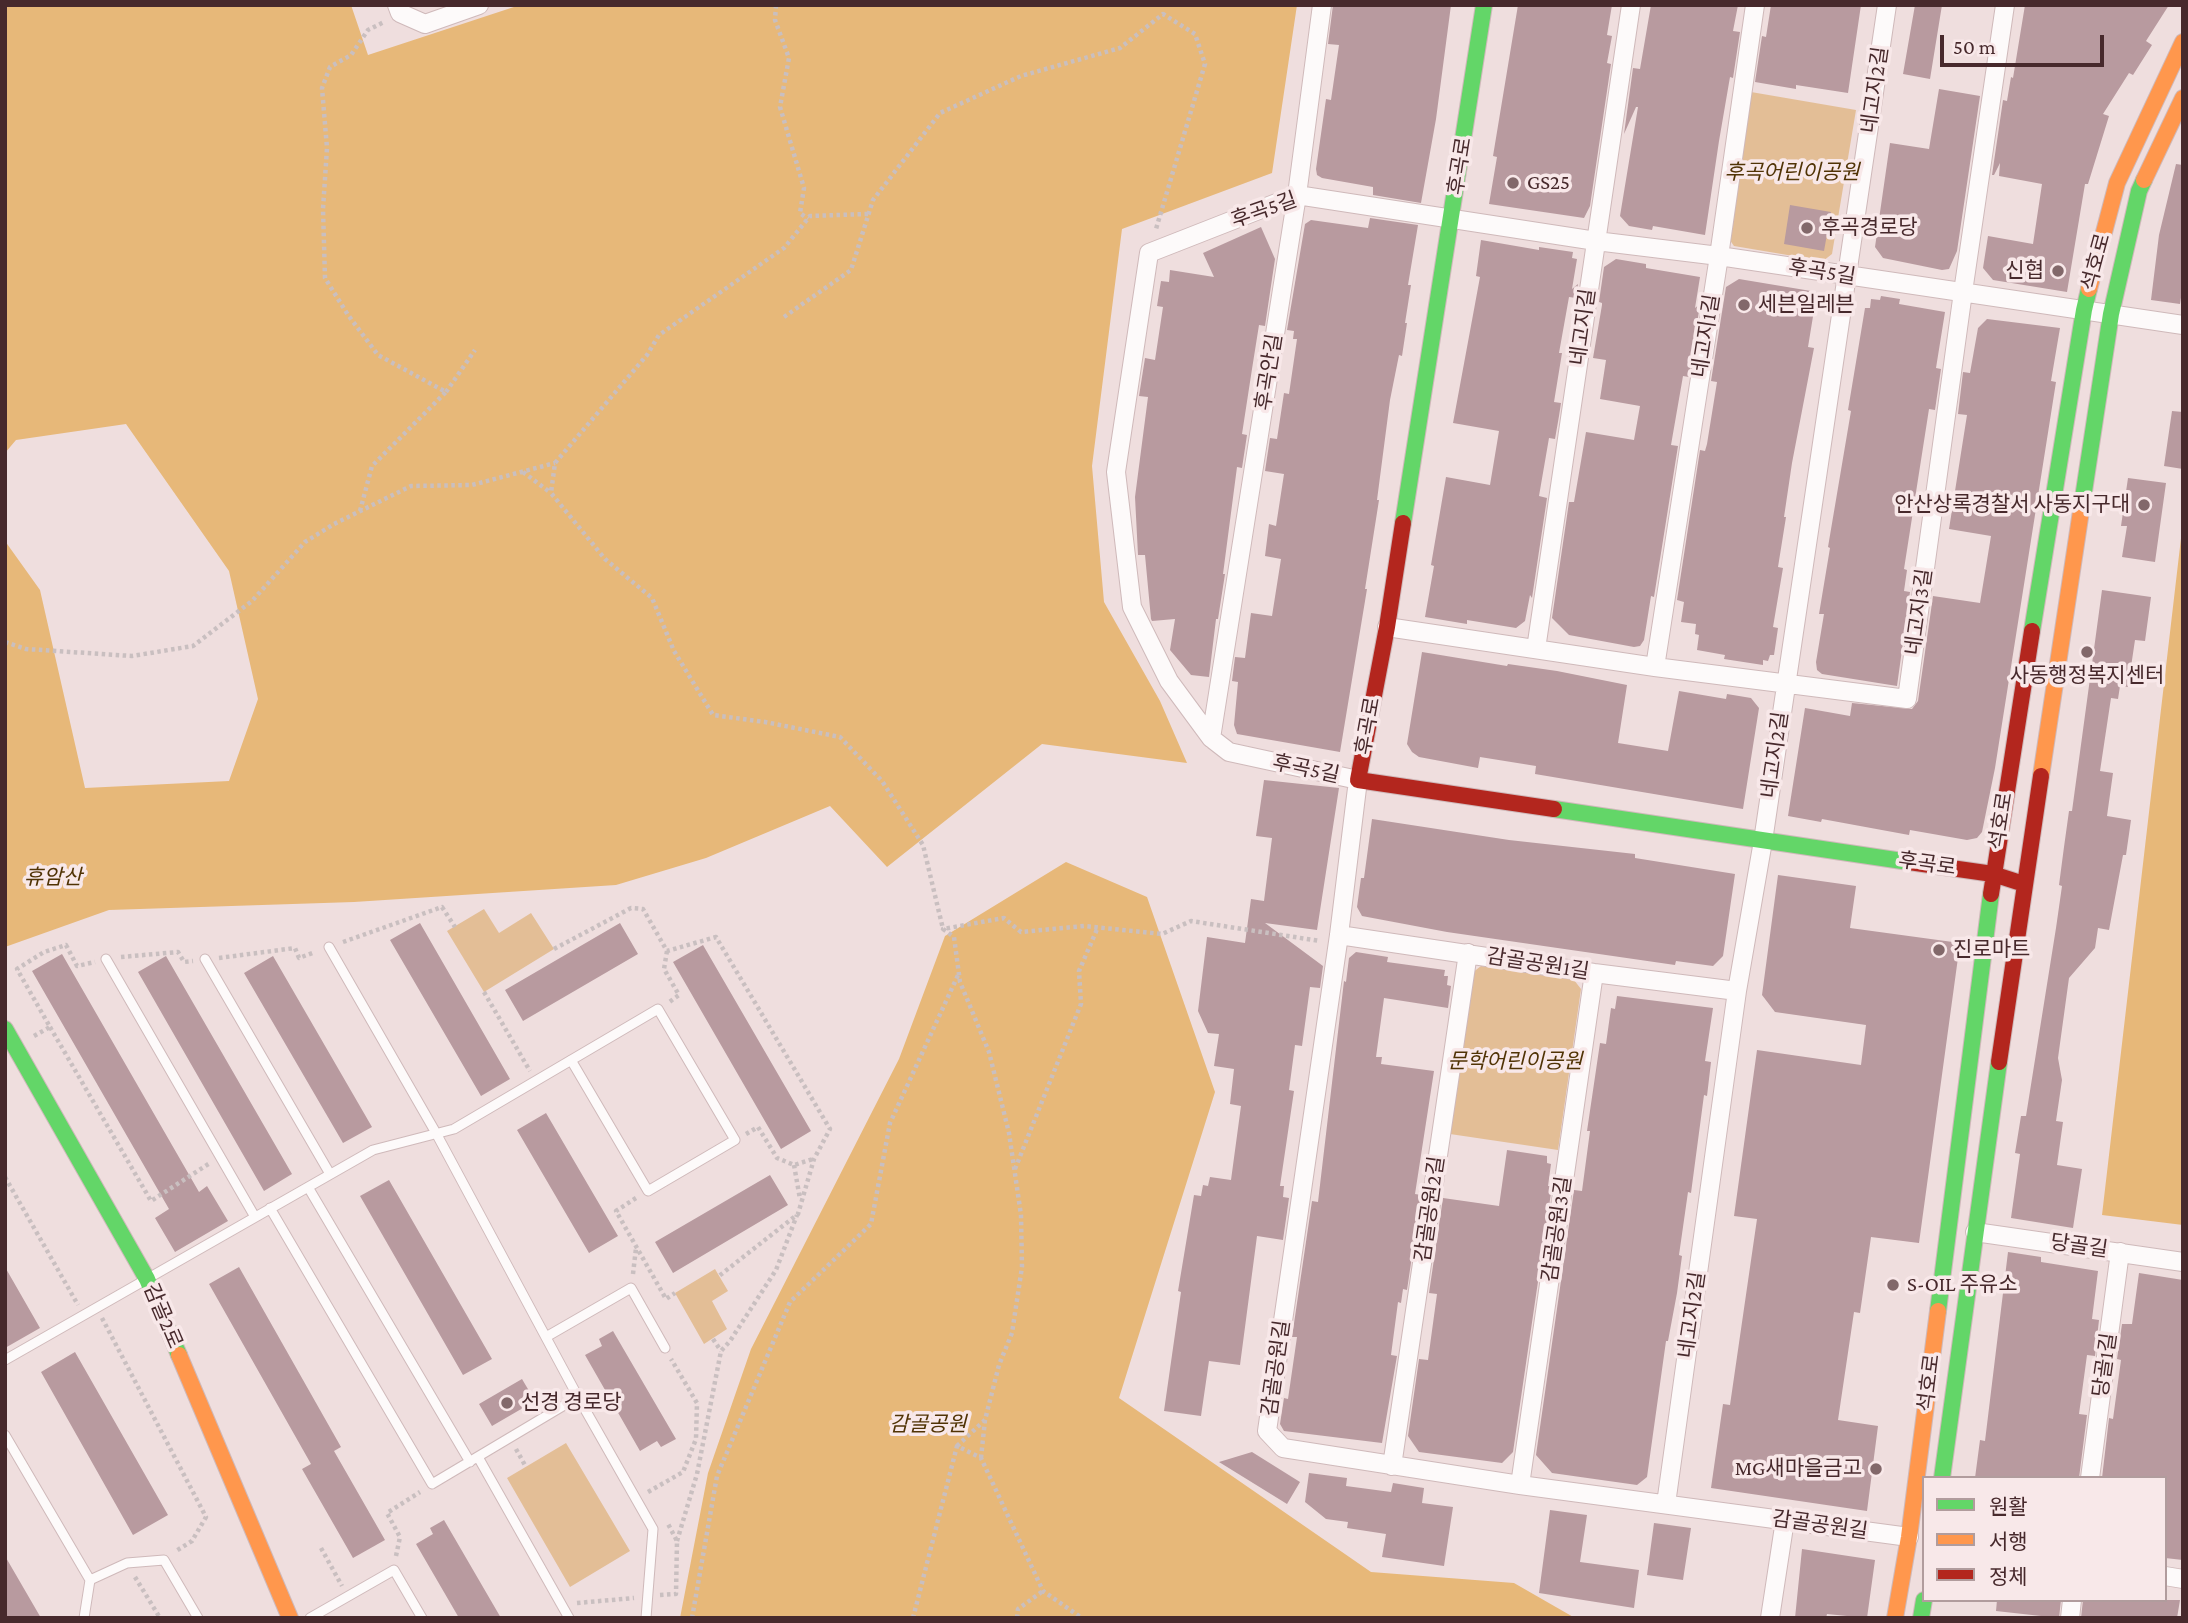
<!DOCTYPE html>
<html>
<head>
<meta charset="utf-8">
<style>
  body { margin:0 }
  #map { position:relative; width:2188px; height:1623px; overflow:hidden; background:#efdede; font-family:"Crimson Pro","Noto Sans KR",serif }
  canvas { display:block }
  .frame { position:absolute; inset:0; border:7px solid #47292c; pointer-events:none }
  .legend { position:absolute; left:1922px; top:1476px; width:245px; height:126px; box-sizing:border-box; background:#f8e8e9; border:2px solid #b19c9d; margin:0; padding:9px 12px; list-style:none; font-size:21px; color:#47292c }
  .legend li { display:flex; align-items:center; gap:14px; height:35px }
  .legend b { width:35px; border:2px solid #b19c9d }
  .scale { position:absolute; left:1940px; top:35px; width:164px; height:32px; box-sizing:border-box; border:4px solid #47292c; border-top:0; padding-left:9px; font-size:21px; line-height:24px; white-space:nowrap; color:#47292c; -webkit-text-stroke:5px #f8e8e9; paint-order:stroke }
</style>
</head>
<body>
<div id="map">
<canvas width="2188" height="1623"></canvas>
<div class="frame"></div>
<ul class="legend">
<li><b style="height:9px;background:#63d668"></b>원활</li>
<li><b style="height:9px;background:#ff974d"></b>서행</li>
<li><b style="height:9px;background:#b3261e"></b>정체</li>
</ul>
<div class="scale">50 m</div>
</div>
<script>
const context = document.querySelector('canvas').getContext('2d');
context.lineJoin = 'round';
function fill(path, color) { context.fillStyle = color; context.fill(path, 'evenodd'); }
const shape = rows => new Path2D(rows.map(r => 'M' + r).join(''));
function strokePath(path, color, width, dash) { context.strokeStyle = color; context.lineWidth = width; context.lineCap = dash ? 'butt' : 'round'; context.setLineDash(dash || []); context.stroke(path); }
function label(font, color, halo, rows, align = 'center') {
  context.font = font + ' "Crimson Pro","Noto Sans KR",serif'; context.lineWidth = 7; context.setLineDash([]); context.textBaseline = 'middle'; context.strokeStyle = halo; context.fillStyle = color; for (const [text, x, y, turn = 0] of rows) {
    context.save(); context.translate(x, y); context.rotate((+turn || 0) * Math.PI / 180); context.textAlign = isNaN(turn) ? turn : align; if (halo) context.strokeText(text, 0, 0); context.fillText(text, 0, 0); context.restore();
  }
}
fill(shape([
  [1751,92,1856,110,1832,254,1823,261,1734,246,1727,236],
  [484,909,499,933,531,913,554,949,484,992,447,931],
  [1481,966,1574,980,1581,989,1558,1150,1450,1134,1472,973],
  [715,1269,728,1291,712,1301,727,1329,704,1344,675,1293],
  [566,1443,630,1551,570,1587,507,1478]
]), '#e3be96');
fill(shape([
  [5,5,351,5,368,55,520,5,1297,5,1272,173,1122,229,1092,466,1104,602,1160,701,1187,763,1042,744,887,867,830,806,706,858,616,885,354,902,109,910,5,947,5,541,40,590,85,788,229,781,258,699,229,571,126,424,16,440,5,453],
  [2183,521,2183,1225,2102,1215],
  [1066,862,1147,897,1215,1092,1119,1398,1371,1572,1514,1583,1575,1618,680,1618,708,1473,751,1349,899,1059,945,936]
]), '#e7b879');
fill(shape([
  [1333,5,1451,5,1436,119,1421,203,1373,195,1373,187,1322,178,1317,175,1316,169,1326,99,1331,100,1339,45,1328,44],
  [1518,5,1612,5,1607,35,1612,36,1607,63,1611,64,1590,206,1584,218,1489,204,1497,157,1493,156],
  [1651,5,1738,5,1733,31,1740,32,1733,78,1730,77,1719,141,1705,235,1653,226,1652,230,1629,226,1620,216,1638,107,1636,107,1624,134,1633,68,1640,69],
  [1771,5,1861,5,1848,93,1796,85,1796,89,1755,82,1762,36,1766,37],
  [1915,5,1942,5,1930,79,1903,74],
  [2025,5,2169,5,2146,41,2152,45,2133,75,2129,73,2103,114,2109,116,2088,184,2085,184,2067,292,1993,280,1983,268,1988,236,2033,244,2042,184,1999,176,2000,163,1994,175,1992,175,2003,100,2007,101,2011,77,2013,78],
  [1939,89,1980,96,1957,251,1949,269,1942,270,1883,258,1875,247,1890,143,1929,149],
  [2176,164,2183,165,2183,285,2180,304,2151,300,2159,235],
  [1790,205,1831,212,1824,251,1784,244],
  [1370,218,1418,225,1408,285,1411,285,1405,323,1407,323,1402,356,1399,355,1390,400,1377,500,1379,500,1365,589,1367,589,1340,752,1237,734,1234,725,1238,682,1232,681,1235,657,1245,658,1251,613,1272,616,1281,559,1265,556,1269,524,1276,526,1284,474,1265,471,1270,438,1277,439,1284,393,1289,394,1297,339,1293,339,1294,331,1287,330,1305,224,1311,220,1368,228],
  [1261,227,1275,259,1265,326,1259,325,1252,369,1242,434,1247,435,1242,468,1237,467,1223,574,1225,574,1218,619,1216,619,1209,677,1191,675,1170,650,1175,619,1152,621,1151,619,1145,555,1138,555,1135,497,1148,397,1139,396,1145,358,1155,360,1163,307,1157,306,1161,281,1169,282,1170,270,1214,277,1203,253],
  [1481,240,1539,250,1539,247,1573,252,1572,258,1577,259,1572,289,1578,284,1576,298,1569,297,1559,353,1562,353,1554,402,1561,403,1559,416,1555,439,1549,438,1539,496,1547,498,1532,598,1530,595,1525,621,1516,628,1467,620,1467,624,1425,617,1434,566,1431,565,1446,477,1490,485,1499,431,1453,423,1480,277,1476,276],
  [1616,259,1646,264,1646,268,1700,277,1695,308,1700,304,1689,377,1683,376,1671,445,1678,446,1654,597,1651,596,1644,640,1640,646,1634,647,1569,635,1552,618,1569,502,1574,502,1586,432,1634,440,1640,406,1600,399,1606,360,1593,358,1602,305,1602,303,1599,302,1604,267],
  [1739,279,1817,292,1808,347,1814,348,1792,463,1784,517,1786,517,1778,567,1783,568,1773,627,1778,628,1774,655,1770,655,1768,661,1763,660,1763,665,1724,659,1725,655,1697,650,1699,635,1695,634,1696,624,1681,622,1684,602,1677,600,1700,450,1705,451,1707,444,1717,382,1711,381,1726,287],
  [1881,296,1900,299,1899,304,1945,312,1936,368,1941,369,1935,410,1929,409,1904,569,1907,570,1904,591,1910,592,1897,686,1822,674,1817,670,1816,662,1824,614,1819,614,1830,548,1828,547,1851,411,1848,410,1865,308,1870,308,1871,299,1880,300],
  [1987,319,2060,328,2051,381,2056,382,1995,768,1982,832,1977,838,1967,840,1910,830,1909,835,1822,819,1821,822,1788,816,1805,708,1850,716,1852,703,1912,709,1918,701,1933,596,1980,603,1991,536,1949,529,1967,415,1958,414,1963,372,1970,373,1978,328],
  [2172,411,2183,412,2183,469,2164,466],
  [2128,478,2166,483,2155,562,2122,557,2127,526,2121,526],
  [2102,590,2151,597,2145,641,2135,640,2128,687,2120,686,2118,699,2111,698,2100,771,2113,773,2107,816,2131,820,2126,855,2123,855,2109,930,2098,928,2095,948,2069,978,2058,1058,2062,1080,2056,1121,2063,1122,2057,1165,2082,1169,2073,1228,2011,1218,2020,1154,2015,1153,2021,1116,2026,1116,2056,928,2062,886,2059,885,2064,847,2069,811,2072,811],
  [1422,652,1507,666,1508,664,1557,671,1627,685,1618,743,1668,751,1679,691,1726,699,1727,694,1751,698,1759,708,1743,809,1535,774,1536,766,1480,757,1478,768,1419,757,1412,752,1407,744],
  [1264,780,1339,788,1317,930,1265,923,1323,966,1320,988,1310,987,1302,1046,1295,1045,1289,1090,1294,1091,1280,1186,1284,1186,1283,1197,1289,1198,1283,1240,1257,1236,1240,1365,1209,1361,1201,1416,1164,1411,1181,1292,1178,1291,1194,1195,1201,1196,1203,1185,1208,1186,1210,1177,1231,1180,1241,1106,1230,1104,1234,1069,1214,1066,1219,1034,1208,1033,1198,1011,1207,937,1245,943,1251,899,1264,901,1272,838,1256,836],
  [1372,819,1509,840,1635,854,1635,858,1735,874,1723,956,1713,966,1676,961,1675,965,1447,932,1362,916,1357,907,1361,878,1364,878],
  [1778,875,1856,886,1850,928,1960,943,1919,1243,1871,1237,1860,1313,1854,1312,1838,1420,1878,1426,1867,1511,1711,1488,1723,1404,1730,1405,1757,1219,1734,1216,1757,1050,1861,1065,1866,1025,1775,1012,1762,995],
  [420,923,510,1079,481,1096,390,940],
  [620,923,638,954,523,1021,505,990],
  [703,945,811,1131,781,1149,673,962],
  [1356,952,1388,957,1387,962,1445,970,1444,976,1448,976,1447,985,1451,986,1448,1008,1384,998,1376,1057,1382,1057,1381,1064,1434,1071,1415,1194,1421,1195,1407,1290,1403,1289,1401,1303,1398,1302,1391,1355,1397,1356,1382,1443,1284,1431,1280,1424,1284,1398,1288,1399,1297,1337,1292,1337,1312,1201,1318,1202,1344,981,1346,982,1349,958],
  [62,954,199,1192,207,1186,228,1221,175,1252,155,1218,169,1209,32,971],
  [166,956,292,1174,264,1191,138,972],
  [273,956,372,1127,343,1143,244,973],
  [1617,996,1713,1008,1705,1061,1711,1062,1707,1096,1704,1095,1691,1193,1688,1192,1679,1255,1682,1256,1677,1293,1668,1341,1666,1341,1647,1477,1637,1485,1552,1473,1536,1455,1574,1190,1582,1191,1590,1131,1587,1131,1600,1043,1606,1044,1611,1008,1615,1009],
  [546,1113,618,1236,589,1253,517,1130],
  [1507,1150,1547,1156,1547,1163,1551,1164,1548,1186,1552,1186,1513,1452,1502,1463,1419,1452,1408,1436,1419,1359,1428,1360,1437,1294,1429,1293,1443,1198,1499,1206],
  [770,1175,788,1205,673,1273,655,1242],
  [389,1180,492,1359,463,1375,360,1196],
  [2008,1252,2041,1257,2041,1262,2098,1271,2092,1319,2099,1320,2095,1356,2087,1355,2079,1414,2087,1415,2079,1478,1975,1478,1980,1440,1985,1441],
  [5,1267,40,1328,5,1348],
  [239,1267,341,1447,334,1451,385,1540,353,1558,302,1469,311,1464,209,1284],
  [2139,1273,2183,1280,2183,1560,2165,1558,2165,1478,2102,1478,2109,1418,2113,1419,2121,1360,2117,1359,2122,1324,2132,1324],
  [613,1331,676,1439,661,1447,657,1441,640,1451,585,1355,602,1346,599,1339],
  [75,1352,168,1515,133,1535,41,1372],
  [522,1379,535,1401,492,1426,479,1404],
  [1252,1452,1300,1482,1287,1504,1219,1462],
  [1309,1473,1347,1478,1346,1486,1391,1492,1393,1483,1424,1488,1422,1503,1453,1507,1444,1566,1382,1557,1386,1534,1347,1528,1348,1522,1326,1519,1305,1502],
  [1550,1510,1587,1515,1580,1562,1639,1570,1634,1608,1539,1593],
  [444,1520,501,1618,459,1618,416,1544,433,1534,430,1528],
  [1654,1523,1691,1528,1683,1580,1647,1575],
  [1802,1549,1875,1560,1867,1618,1827,1614,1826,1618,1795,1618],
  [5,1556,41,1618,5,1618],
  [1997,1600,2061,1600,2059,1618,1996,1611],
  [2083,1600,2180,1600,2177,1618,2081,1618]
]), '#b89a9f');
const lane = shape([
  [329,947,436,1133,578,1397,653,1529,646,1618],
  [106,959,255,1217],
  [205,959,330,1174],
  [308,1187,470,1462],
  [270,1208,432,1484,578,1397],
  [546,1337,631,1288,665,1348],
  [5,1360,373,1150,454,1129,658,1009,735,1140,648,1191,571,1060],
  [5,1435,90,1580,84,1618],
  [478,1457,569,1618],
  [90,1580,127,1563,164,1560,198,1618],
  [310,1618,394,1570,422,1618]
]);
const street = shape([
  [397,5,400,13,425,24,479,5],
  [1387,627,1655,667,1907,699,1963,292,2005,5],
  [1536,649,1631,5],
  [1655,667,1719,256,1755,5],
  [1211,738,1297,195,1322,5],
  [1339,935,1594,973,1737,991],
  [1975,1232,2183,1262],
  [1392,1466,1468,953],
  [2090,1478,2120,1252],
  [1520,1485,1594,973],
  [1666,1504,1737,991,1763,841,1887,5],
  [1909,1537,1520,1485,1283,1448,1267,1431,1339,935,1358,780,1229,752,1211,738,1169,681,1132,607,1116,472,1149,253,1297,195,1596,241,1719,256,2183,325],
  [2165,1576,2183,1579],
  [1770,1618,1785,1520],
  [2070,1618,2072,1600]
]);
const fast = shape([
  [2081,511,2111,314,2139,191,2144,180],
  [1403,523,1484,5],
  [2032,631,2084,310,2089,289],
  [1554,809,1909,862],
  [5,1029,147,1279,179,1355],
  [1938,1311,1991,894],
  [1942,1478,1999,1062],
  [1921,1618,1924,1600]
]);
const slow = shape([
  [2144,180,2183,98],
  [2089,289,2117,183,2183,42],
  [2041,776,2081,511],
  [179,1355,290,1618],
  [1895,1618,1909,1537,1938,1311]
]);
const jam = shape([
  [1403,523,1387,627,1358,780,1554,809],
  [1909,862,1993,874,2024,884],
  [1991,894,2032,631],
  [1999,1062,2041,776]
]);
strokePath(lane, '#cfb9ba', 11);
strokePath(street, '#cfb9ba', 20);
strokePath(fast, '#cfb9ba', 18);
strokePath(slow, '#cfb9ba', 18);
strokePath(jam, '#cfb9ba', 18);
strokePath(shape([
  [776,5,775,20,789,58,780,107,804,188,800,213,808,219],
  [868,214,810,216,784,248,659,335,647,355,555,463,551,493,605,559,652,598,674,651,713,715,765,722,840,737,882,781,923,845,943,929],
  [784,317,851,270,873,200,940,113,1021,76,1120,48,1163,14,1195,34,1205,64,1156,229],
  [446,392,475,350],
  [523,472,551,493],
  [360,511,372,466,446,392,378,355,348,315,325,278,323,209,327,148,322,88,330,67,351,55,368,30,384,22],
  [5,642,26,649,132,656,193,646,252,601,305,542,334,524,411,486,472,485,555,463],
  [343,942,442,907,455,927],
  [554,949,631,908,643,909,667,951,716,937,830,1129,814,1159,798,1214,719,1276],
  [667,951,664,969,679,995,668,1003],
  [121,957,178,952,184,962,193,961],
  [219,958,295,948,299,958,315,952],
  [484,992,530,1071],
  [50,1027,151,1201,210,1163],
  [34,1036,50,1027,17,969,44,952,66,945,77,966,95,962],
  [746,1134,758,1127,777,1158,794,1165,813,1159],
  [794,1165,800,1199],
  [1015,1169,1081,1004,1079,971,1098,927],
  [5,1177,78,1305],
  [636,1198,616,1211,666,1299,675,1293],
  [633,1274,636,1248],
  [102,1318,206,1517,192,1541,176,1551],
  [713,1339,721,1351],
  [957,1446,985,1420],
  [516,1449,526,1467],
  [981,1458,985,1420,999,1365,1012,1333,1022,1267,1021,1215,1009,1133,989,1052,960,982,954,937,943,929,1004,918,1021,932,1084,926,1162,934,1191,921,1320,941],
  [648,1492,683,1472,696,1439,697,1403,671,1359],
  [677,1541,697,1474,721,1351,730,1341,776,1270,797,1215],
  [321,1548,342,1586],
  [396,1556,400,1537,387,1513,420,1492],
  [135,1577,160,1618],
  [660,1595,676,1594,677,1541,667,1522],
  [577,1603,634,1598],
  [692,1618,717,1476,790,1302,871,1224,890,1123,959,973],
  [913,1618,957,1446,981,1458,1043,1591,1082,1618],
  [1017,1618,1018,1609,1043,1591]
]), '#c9bfc0', 4.5, [3.5, 3.5]);
strokePath(lane, '#fdfafa', 9);
strokePath(street, '#fdfafa', 18);
strokePath(fast, '#63d668', 16);
strokePath(slow, '#ff974d', 16);
strokePath(jam, '#b3261e', 16);
for (const [x, y, r, color] of [
  [1513,183,7,"#82686a"],
  [1807,228,7,"#82686a"],
  [2058,271,7,"#82686a"],
  [1744,305,7,"#82686a"],
  [2144,505,7,"#82686a"],
  [2087,652,7,"#82686a"],
  [1939,950,7,"#82686a"],
  [1893,1285,7,"#82686a"],
  [507,1403,7,"#82686a"],
  [1876,1469,7,"#82686a"]
]) { const dot = new Path2D(); dot.arc(x, y, r, 0, 2 * Math.PI); context.fillStyle = color; context.fill(dot); strokePath(dot, '#f8e8e9', 2.5); }
label('21px', '#47292c', '#f8e8e9', [
  ["네고지2길",1875,90,-82],
  ["후곡로",1460,166,-81],
  ["후곡5길",1264,210,-19],
  ["석호로",2096,262,-75],
  ["후곡5길",1822,272,9],
  ["네고지길",1583,327,-82],
  ["네고지1길",1706,336,-81],
  ["후곡안길",1269,372,-81],
  ["네고지3길",1919,612,-82],
  ["후곡로",1368,726,-80],
  ["네고지2길",1775,755,-82],
  ["후곡5길",1306,769,12],
  ["석호로",2001,821,-81],
  ["후곡로",1927,864,8],
  ["감골공원1길",1538,964,9],
  ["감골공원2길",1430,1209,-82],
  ["감골공원3길",1557,1229,-82],
  ["당골길",2079,1246,8],
  ["네고지2길",1692,1315,-82],
  ["감골2로",163,1316,67],
  ["당골1길",2105,1365,-82],
  ["감골공원길",1276,1368,-82],
  ["석호로",1929,1383,-83],
  ["감골공원길",1820,1525,8]
]);
label('italic 21px', '#503305', '#f8e8e9', [
  ["후곡어린이공원",1792,173],
  ["휴암산",53,878],
  ["문학어린이공원",1515,1062],
  ["감골공원",928,1425]
]);
label('21px', '#47292c', '#f8e8e9', [
  ["GS25",1527,183],
  ["후곡경로당",1821,228],
  ["신협",2044,271,"right"],
  ["세븐일레븐",1758,305],
  ["안산상록경찰서 사동지구대",2130,505,"right"],
  ["사동행정복지센터",2087,676,"center"],
  ["진로마트",1953,950],
  ["S-OIL 주유소",1907,1285],
  ["선경 경로당",521,1403],
  ["MG새마을금고",1862,1469,"right"]
], 'left');
</script>
</body>
</html>
